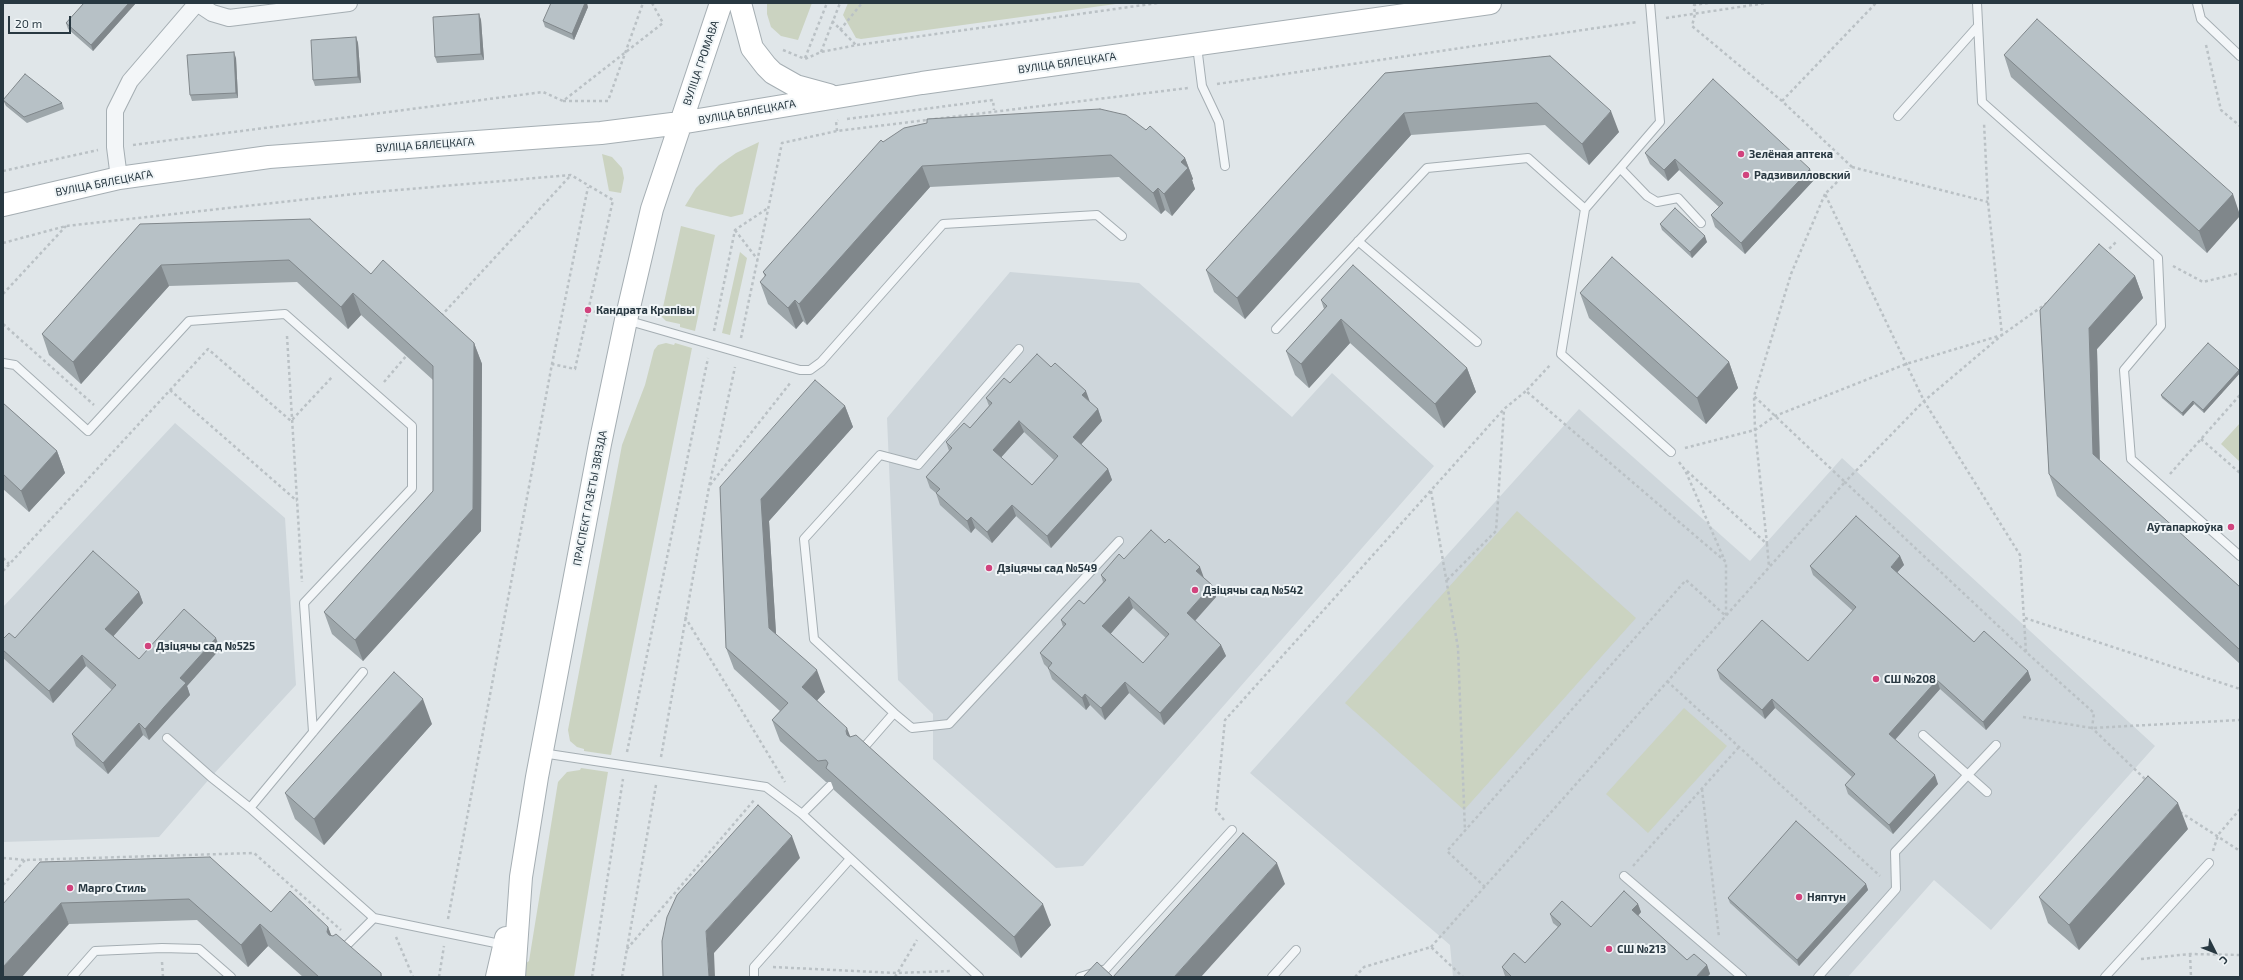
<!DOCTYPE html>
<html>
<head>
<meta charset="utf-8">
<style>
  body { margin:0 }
  #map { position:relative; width:2243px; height:980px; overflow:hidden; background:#e0e6e9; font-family:"Exo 2",sans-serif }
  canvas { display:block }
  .frame { position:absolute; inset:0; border:4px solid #283841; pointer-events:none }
  .north { position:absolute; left:2195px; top:932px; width:40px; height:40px; -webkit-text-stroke:3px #f0f5f7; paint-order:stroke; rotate:132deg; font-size:11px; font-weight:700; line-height:16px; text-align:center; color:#283841 }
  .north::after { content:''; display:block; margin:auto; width:14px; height:18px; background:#283841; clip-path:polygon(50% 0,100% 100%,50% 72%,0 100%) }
  .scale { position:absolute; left:8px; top:16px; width:63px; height:18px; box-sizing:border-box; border:2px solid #283841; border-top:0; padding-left:5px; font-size:12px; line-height:14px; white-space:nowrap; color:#283841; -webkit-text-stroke:3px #f0f5f7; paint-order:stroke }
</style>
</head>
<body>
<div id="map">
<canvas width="2243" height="980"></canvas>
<div class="frame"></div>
<div class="north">С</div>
<div class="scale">20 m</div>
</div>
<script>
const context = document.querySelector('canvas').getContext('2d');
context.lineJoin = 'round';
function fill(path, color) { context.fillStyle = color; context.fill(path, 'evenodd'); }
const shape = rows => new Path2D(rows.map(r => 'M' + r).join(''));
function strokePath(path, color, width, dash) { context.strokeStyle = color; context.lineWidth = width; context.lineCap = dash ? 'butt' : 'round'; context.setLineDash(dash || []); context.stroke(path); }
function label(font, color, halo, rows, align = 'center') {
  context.font = font + ' "Exo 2",sans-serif'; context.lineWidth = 4; context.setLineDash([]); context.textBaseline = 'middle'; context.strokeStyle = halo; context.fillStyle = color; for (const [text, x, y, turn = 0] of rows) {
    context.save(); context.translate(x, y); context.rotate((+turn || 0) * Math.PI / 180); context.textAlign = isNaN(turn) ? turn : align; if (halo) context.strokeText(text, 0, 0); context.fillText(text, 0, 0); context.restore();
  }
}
fill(shape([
  [1010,272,1139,283,1292,417,1332,373,1434,466,1083,866,1056,868,933,759,933,714,898,680,887,418],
  [1579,409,1750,561,1842,458,2155,746,1991,930,1934,880,1848,977,1453,977,1450,945,1250,773],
  [175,423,285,518,296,685,211,777,159,837,3,842,3,607]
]), '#ced6db');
fill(shape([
  [767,3,812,3,798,40,781,36,771,27,767,14],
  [848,3,1123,3,861,39,856,38,843,15],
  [759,142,743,214,731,217,685,206,696,188,719,165,736,153],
  [602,154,612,157,622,168,624,178,621,193,609,191],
  [681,226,715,235,695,331,680,327,680,324,666,321,661,316],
  [740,252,747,258,730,335,722,333],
  [666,343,674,345,675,343,692,348,611,755,584,751,584,749,577,747,570,741,568,730,622,445,645,385,654,350,658,345],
  [2240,423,2240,462,2221,444],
  [1517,511,1636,618,1464,810,1345,703],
  [1684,708,1727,746,1648,833,1606,794],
  [581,768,608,772,574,977,523,977,525,964,529,961,558,782,567,772,580,770]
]), '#cbd3c1');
const lane = shape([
  [1977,3,1982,102,2158,258,2161,326,2124,370,2131,459,2240,556],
  [2197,3,2201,19,2240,56],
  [1197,46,1202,86,1219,122,1225,166],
  [1898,116,1978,26],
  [1621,169,1647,196,1657,202,1678,198,1701,223],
  [1585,209,1561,354,1671,452],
  [1358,241,1477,342],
  [626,320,800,370,810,370,821,362,943,224,1097,215,1122,236],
  [1276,329,1427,168,1528,158,1585,209,1660,122,1650,3],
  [3,363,15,365,88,431,189,321,285,314,412,426,412,488,304,603,313,732],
  [894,713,814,639,804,539,880,455,918,465,1019,349],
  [1923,735,1987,792],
  [167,738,211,777,250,808,374,918,505,945],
  [860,752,894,713,912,728,949,724,1119,541],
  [542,753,766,787,802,814,979,977],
  [250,808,363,672],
  [802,814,830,786],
  [1624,876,1742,977],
  [341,951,374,918],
  [72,977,95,951,162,948,199,949,231,977],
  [754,977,754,967,850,859],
  [1080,977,1106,969,1232,830],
  [1272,977,1296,950],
  [1818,977,1896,889,1895,852,1996,745],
  [2105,977,2209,863]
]);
const street = shape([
  [197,3,212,13,229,18,349,3],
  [119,178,115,147,115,111,130,81,197,3]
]);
const secondary = shape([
  [740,3,752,48,766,66,773,73,796,86,829,95],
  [3,205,119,178,269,157,601,133,680,123,922,83,1490,3],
  [497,977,506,938],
  [514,977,521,877,537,777,600,444,626,320,652,209,721,3]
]);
strokePath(lane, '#a5aeb3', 10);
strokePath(street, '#a5aeb3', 18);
strokePath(secondary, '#a5aeb3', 24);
strokePath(shape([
  [1708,3,1694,5,1695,14,1692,26,1782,101,1852,167,1825,194,1924,401,2020,555,2026,652,2094,713,2092,728,2147,781],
  [1666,18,1766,3],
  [832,21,856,45],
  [840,30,862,3],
  [2206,45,2221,110,2240,126],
  [783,50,805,59,821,52,857,45,1158,3],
  [821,52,840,3],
  [805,58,827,3],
  [1217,84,1637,22],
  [563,101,608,101,643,3],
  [1782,101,1876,3],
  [847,119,993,100,994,110],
  [837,131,836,121,838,120],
  [133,145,543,92,563,101,663,23,652,3],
  [1852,167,1988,202],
  [3,171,98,150],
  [735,230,758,260],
  [3,243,66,226,363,193,571,175,613,200,575,369,552,364],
  [2105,253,2117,241],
  [2173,266,2203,282,2240,273],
  [3,294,66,226],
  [588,310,605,314],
  [441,316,571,175],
  [3,324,94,405],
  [714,331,735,230,768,208],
  [287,336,302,582],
  [741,338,782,143,837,131,1188,88],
  [384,382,407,355],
  [170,390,297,501],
  [2201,439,2240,473],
  [1685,448,1755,430,1775,416,1906,364,2002,335,1988,202,1984,123],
  [1679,462,1685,470,1725,561],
  [1687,471,1767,544,1769,567],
  [2170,474,2240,395],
  [710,485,791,382],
  [1431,491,1458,648,1465,831],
  [1767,544,1755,430,1754,396,1791,274,1825,194],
  [3,558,9,564],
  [3,571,208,349,291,421,333,376],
  [1447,580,1496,531,1504,410],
  [685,617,785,782],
  [2025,618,2240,689],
  [2026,652,1845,482,1924,401,2002,335,2047,303],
  [1667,681,1880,876],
  [2023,717,2092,728,2240,720],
  [627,752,708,358],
  [661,757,709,487,735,367],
  [1702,789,1719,937],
  [2180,812,2240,851],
  [1224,820,1216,810,1225,720,1504,409,1526,391],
  [2213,851,2218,835,2240,809],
  [3,858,25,860,254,853,341,930],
  [1633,866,1739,747],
  [3,885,25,860],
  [1485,887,1447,851,1686,580,1726,616,1726,562,1526,391,1551,364],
  [448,919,552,364,588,187],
  [396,937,413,977],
  [1431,947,1845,482,1754,396],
  [627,949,755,799],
  [2190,954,2191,977],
  [2141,959,2190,954,2240,955],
  [162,962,163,977],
  [773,967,896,973,952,971],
  [439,977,444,946],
  [592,977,623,779],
  [622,977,656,785],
  [895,977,917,940],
  [1355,977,1364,967,1431,947,1463,977]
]), '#bac1c5', 2.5, [3, 3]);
strokePath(lane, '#f3f6f8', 8);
strokePath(street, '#f3f6f8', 16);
strokePath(secondary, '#fff', 22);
fill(shape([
  [84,3,136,3,93,51,68,29,66,23],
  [588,7,574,40,545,27,543,21],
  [479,14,481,20,484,60,437,63,435,57],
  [356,37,358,43,361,83,315,86,313,80],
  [2004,55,2233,194,2207,253,2011,77],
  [1550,56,1619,132,1589,165,1545,125,1411,135,1245,319,1214,292,1206,270,1385,73],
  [236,58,238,98,192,101,190,95],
  [3,100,62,103,64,109,27,123,6,106],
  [883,142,1185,158,1193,179,1192,180,1195,189,1172,216,1165,210,1161,214,1119,177,930,187,807,325,803,321,796,329,768,304,760,282,765,277,763,272],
  [1645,153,1814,180,1745,254,1715,227,1711,215,1719,207,1679,170,1668,181,1650,164],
  [140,224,371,274,474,343,482,364,481,531,363,661,332,634,324,612,433,491,433,380,361,315,348,329,297,282,169,286,81,384,49,355,42,334],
  [1660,224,1707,242,1692,258,1662,230],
  [2135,276,2143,298,2097,349,2100,461,2240,587,2240,664,2057,496,2049,474,2040,310],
  [1580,293,1729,362,1738,388,1706,424,1589,318],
  [1321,300,1467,368,1476,392,1444,428,1350,343,1309,388,1295,375,1286,351,1324,309],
  [2239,370,2240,373,2204,413,2194,404,2183,416,2162,398,2161,395],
  [1010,383,1090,402,1098,409,1102,421,1081,444,1108,469,1112,480,1051,548,1016,516,992,543,975,528,971,533,940,505,936,493,930,488,926,477,949,451,946,442,970,428,989,406,986,398],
  [1024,432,1054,460,1032,485,1001,457],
  [3,403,57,451,65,473,29,512,3,489],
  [845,406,853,427,769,521,776,634,825,692,817,700,851,737,1051,925,1021,958,834,790,831,782,826,782,780,741,772,720,780,711,734,669,726,648,720,487],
  [1900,556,1904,565,1897,572,1974,642,2028,671,2031,680,1986,730,1940,689,1895,740,1938,784,1893,834,1848,794,1845,785,1852,777,1775,708,1765,719,1720,679,1717,670,1808,661,1853,611,1813,575,1810,566],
  [1101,575,1204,578,1212,585,1216,597,1195,621,1221,645,1226,656,1164,725,1129,693,1105,720,1090,705,1086,710,1052,679,1048,668,1044,664,1040,653,1063,627,1061,620,1084,604,1103,582],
  [1133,608,1166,638,1143,663,1110,634],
  [139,592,143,603,113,636,139,659,220,649,187,686,190,695,168,719,149,740,143,735,108,774,76,746,72,734,112,690,86,666,53,703,3,658,3,639,15,638],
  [432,724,324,845,295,819,285,793],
  [2188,829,2079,950,2048,923,2039,897],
  [40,862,271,912,328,927,331,935,381,973,382,977,303,977,268,946,248,967,197,920,69,924],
  [1866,884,1868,890,1799,966,1730,903,1728,898],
  [1638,904,1641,912,1638,916,1687,960,1707,965,1710,974,1707,977,1506,977,1505,976,1502,967,1525,963,1558,927,1553,923,1550,914,1591,927]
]), '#9da6aa');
fill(shape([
  [129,3,136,3,93,51,91,45],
  [585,3,587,3,588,7,574,40,572,34],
  [479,14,481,20,484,60,481,54],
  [356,37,358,43,361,83,358,77],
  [234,52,236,58,238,98,236,93],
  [1611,111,1619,132,1589,165,1582,144],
  [1404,113,1411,135,1245,319,1237,298],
  [1185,158,1193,179,1192,180,1195,189,1172,216,1164,194,1181,162],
  [1675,159,1679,170,1668,181,1664,170],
  [922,166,930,187,807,325,799,304],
  [1810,169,1814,180,1745,254,1741,243],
  [1158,188,1165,210,1161,214,1153,193],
  [2233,194,2240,215,2240,216,2207,253,2199,231],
  [1705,236,1707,242,1692,258,1690,252],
  [161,265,169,286,81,384,73,362],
  [2135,276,2143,298,2097,349,2100,476,2093,454,2089,328],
  [353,293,361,315,348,329,341,307],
  [795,300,803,321,796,329,788,308],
  [1341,319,1350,343,1309,388,1301,364],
  [474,343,482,364,481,531,363,661,355,640,473,509],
  [1729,362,1738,388,1706,424,1697,398],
  [1467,368,1476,392,1444,428,1435,404],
  [2239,370,2240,373,2204,413,2203,410],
  [1086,391,1090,402,1082,395],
  [2193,401,2194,404,2183,416,2182,413],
  [845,406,853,427,769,521,777,649,769,628,761,499],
  [1098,409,1102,421,1077,449,1073,437],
  [1019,421,1024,432,997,462,993,450],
  [57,451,65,473,29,512,21,491],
  [1108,469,1112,480,1051,548,1047,536],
  [1012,505,1016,516,992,543,987,532],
  [971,517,975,528,971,533,967,521],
  [1900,556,1904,565,1894,576,1891,567],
  [1200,567,1204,578,1196,571],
  [1212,585,1216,597,1191,625,1187,613],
  [139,592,143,603,110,640,105,629],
  [1129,597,1133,608,1107,638,1102,626],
  [216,638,220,649,187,686,190,695,149,740,145,729,180,678],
  [1221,645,1226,656,1164,725,1160,713],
  [82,655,86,666,53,703,49,691],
  [817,670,825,692,810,708,802,687],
  [2028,671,2031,680,1986,730,1983,722],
  [1937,680,1940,689,1892,743,1889,734],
  [1125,682,1129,693,1105,720,1101,708],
  [1085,694,1090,705,1086,710,1082,698],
  [423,699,432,724,324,845,314,819],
  [1772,699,1775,708,1765,719,1762,710],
  [139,723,143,735,108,774,103,763],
  [847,728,855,749,854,752,846,731],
  [1935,775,1938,784,1893,834,1889,825],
  [2178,803,2188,829,2079,950,2069,925],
  [792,836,800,858,714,953,715,977,709,977,706,931],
  [1277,863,1285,884,1201,977,1174,977],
  [1866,884,1868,890,1799,966,1797,960],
  [61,903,69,924,22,977,3,977,3,967],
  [1043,904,1051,925,1021,958,1014,937],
  [1638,904,1641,912,1635,919,1632,910],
  [260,924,268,946,248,967,241,945],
  [328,927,336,948,327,932],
  [1707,965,1710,974,1707,977,1696,977]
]), '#80878b');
const building = shape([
  [84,3,129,3,91,45,66,23,84,3],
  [551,3,585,3,572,34,543,21,551,3],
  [479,14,481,54,435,57,433,17,479,14],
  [2037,19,2233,194,2199,231,2004,55,2037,19],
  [356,37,358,77,313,80,311,40,356,37],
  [234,52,236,93,190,95,187,55,234,52],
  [1550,56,1611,111,1582,144,1537,103,1404,113,1237,298,1206,270,1385,73,1550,56],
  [25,74,62,103,24,117,3,100,25,74],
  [1713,79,1810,169,1741,243,1711,215,1723,203,1675,159,1664,170,1645,153,1713,79],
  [1100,109,1126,115,1146,130,1150,126,1185,158,1181,162,1188,168,1164,194,1158,188,1153,193,1111,155,922,166,799,304,795,300,788,308,760,282,766,275,763,272,881,140,883,142,904,128,927,123,927,119,1100,109],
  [1675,208,1705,236,1690,252,1660,224,1675,208],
  [310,219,371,274,383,260,474,343,473,509,355,640,324,612,433,491,433,366,353,293,341,307,289,260,161,265,73,362,42,334,140,224,310,219],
  [2099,244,2135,276,2089,328,2093,454,2240,587,2240,650,2049,474,2040,310,2099,244],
  [1612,257,1729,362,1697,398,1580,293,1612,257],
  [1353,265,1467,368,1435,404,1341,319,1301,364,1286,351,1327,306,1321,300,1353,265],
  [2208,343,2239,370,2203,410,2193,401,2182,413,2161,395,2208,343],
  [1037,354,1051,367,1055,363,1086,391,1082,395,1098,409,1073,437,1108,469,1047,536,1012,505,987,532,971,517,967,521,936,493,940,489,926,477,952,448,946,442,964,423,970,428,992,403,986,398,1004,378,1010,383,1037,354],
  [1019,421,1058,456,1032,485,993,450,1019,421],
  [815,380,845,406,761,499,769,628,817,670,802,687,847,728,846,731,847,735,850,737,856,735,1043,904,1014,937,826,768,828,763,826,760,818,761,772,720,788,703,726,648,720,487,815,380],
  [3,403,57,451,21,491,3,474,3,403],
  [1856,516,1900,556,1891,567,1974,642,1984,631,2028,671,1983,722,1937,680,1889,734,1935,775,1889,825,1845,785,1855,774,1772,699,1762,710,1717,670,1762,620,1808,661,1856,607,1810,566,1856,516],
  [1151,530,1165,543,1169,539,1200,567,1196,571,1212,585,1187,613,1221,645,1160,713,1125,682,1101,708,1085,694,1082,698,1048,668,1052,663,1040,653,1066,624,1061,620,1079,600,1084,604,1106,580,1101,575,1119,554,1124,559,1151,530],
  [1129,597,1169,634,1143,663,1102,626,1129,597],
  [93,551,139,592,105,629,139,659,184,609,216,638,180,678,186,683,164,707,145,729,139,723,103,763,72,734,116,685,82,655,49,691,3,650,3,639,9,633,15,638,93,551],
  [394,672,423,699,314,819,285,793,394,672],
  [2148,776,2178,803,2069,925,2039,897,2148,776],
  [758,805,792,836,706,931,709,977,663,977,662,941,667,917,677,895,758,805],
  [1796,821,1866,884,1797,960,1728,898,1796,821],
  [1243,833,1277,863,1174,977,1083,977,1097,962,1113,977,1243,833],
  [210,857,271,912,290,891,328,927,327,932,329,935,333,936,336,934,381,973,381,977,319,977,260,924,241,945,189,899,61,903,3,967,3,904,40,862,210,857],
  [1624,891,1638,904,1632,910,1687,960,1694,954,1707,965,1696,977,1512,977,1502,967,1514,953,1525,963,1561,924,1550,914,1562,901,1591,927,1624,891]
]);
fill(building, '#b7c1c6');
strokePath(building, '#80878b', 1);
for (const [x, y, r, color] of [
  [1741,154,4,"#d1437d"],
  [1746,175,4,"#d1437d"],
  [588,310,4,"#d1437d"],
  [2231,527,4,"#d1437d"],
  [989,568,4,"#d1437d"],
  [1195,590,4,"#d1437d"],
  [148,646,4,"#d1437d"],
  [1876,679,4,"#d1437d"],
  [70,888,4,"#d1437d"],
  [1799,897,4,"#d1437d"],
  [1609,949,4,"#d1437d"]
]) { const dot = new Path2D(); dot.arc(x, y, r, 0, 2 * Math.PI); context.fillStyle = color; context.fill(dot); strokePath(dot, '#f0f5f7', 1.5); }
label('11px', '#283841', '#f0f5f7', [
  ["ВУЛІЦА ГРОМАВА",701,63,-71],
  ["ВУЛІЦА БЯЛЕЦКАГА",1067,63,-8],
  ["ВУЛІЦА БЯЛЕЦКАГА",747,112,-10],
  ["ВУЛІЦА БЯЛЕЦКАГА",425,145,-4],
  ["ВУЛІЦА БЯЛЕЦКАГА",104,183,-11],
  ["ПРАСПЕКТ ГАЗЕТЫ ЗВЯЗДА",590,498,-79]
]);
label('bold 11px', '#283841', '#f0f5f7', [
  ["Зелёная аптека",1749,154],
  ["Радзивилловский",1754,175],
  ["Кандрата Крапівы",596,310],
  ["Аўтапаркоўка",2223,527,"right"],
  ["Дзіцячы сад №549",997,568],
  ["Дзіцячы сад №542",1203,590],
  ["Дзіцячы сад №525",156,646],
  ["СШ №208",1884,679],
  ["Марго Стиль",78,888],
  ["Няптун",1807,897],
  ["СШ №213",1617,949]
], 'left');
</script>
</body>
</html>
